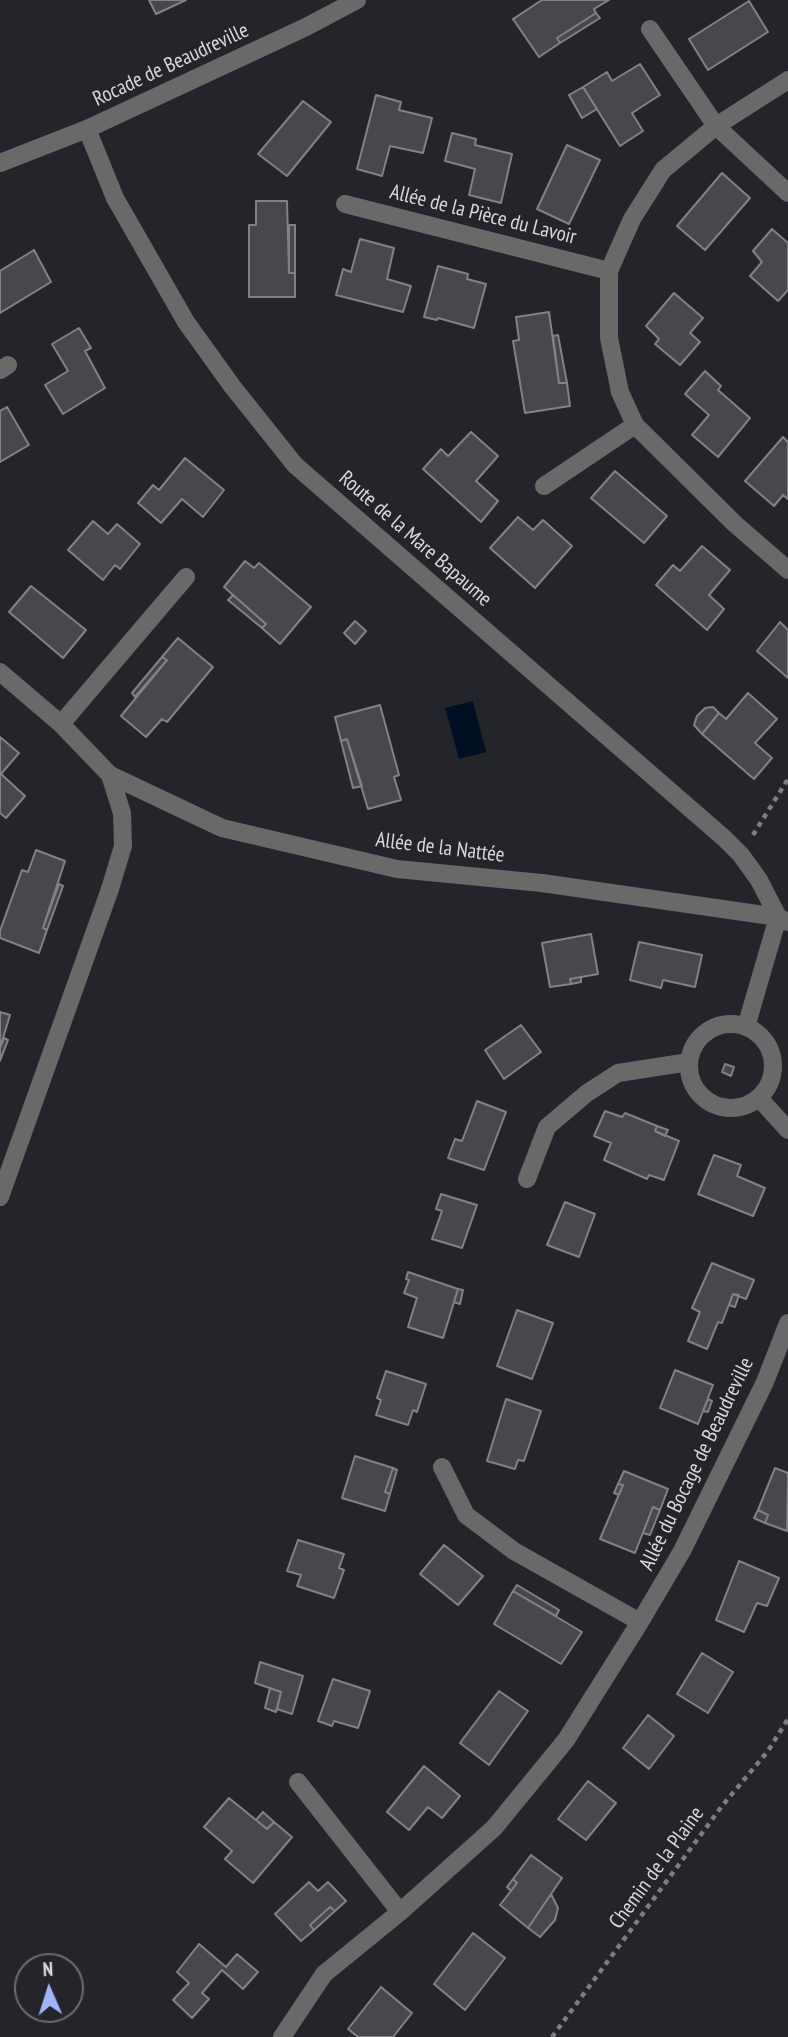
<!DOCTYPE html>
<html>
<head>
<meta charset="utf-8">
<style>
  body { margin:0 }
  #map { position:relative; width:788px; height:2037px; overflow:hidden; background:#24252a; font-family:"PT Sans Narrow",sans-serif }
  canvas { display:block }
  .north { position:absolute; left:14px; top:1953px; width:70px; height:70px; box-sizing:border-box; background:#24252a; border:2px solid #6c6d71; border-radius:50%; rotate:357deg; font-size:19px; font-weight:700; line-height:28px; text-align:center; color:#d8d8db }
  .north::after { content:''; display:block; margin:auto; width:24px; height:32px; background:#a0b3fd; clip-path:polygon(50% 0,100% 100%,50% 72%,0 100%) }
</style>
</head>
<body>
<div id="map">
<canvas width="788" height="2037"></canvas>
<div class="north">N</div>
</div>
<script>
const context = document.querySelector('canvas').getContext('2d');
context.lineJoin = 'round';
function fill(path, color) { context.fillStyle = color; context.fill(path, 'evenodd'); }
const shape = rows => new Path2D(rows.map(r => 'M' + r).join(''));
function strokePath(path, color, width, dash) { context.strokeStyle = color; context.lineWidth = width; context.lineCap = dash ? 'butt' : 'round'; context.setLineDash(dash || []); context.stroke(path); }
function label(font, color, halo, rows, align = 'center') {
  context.font = font + ' "PT Sans Narrow",sans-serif'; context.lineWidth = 5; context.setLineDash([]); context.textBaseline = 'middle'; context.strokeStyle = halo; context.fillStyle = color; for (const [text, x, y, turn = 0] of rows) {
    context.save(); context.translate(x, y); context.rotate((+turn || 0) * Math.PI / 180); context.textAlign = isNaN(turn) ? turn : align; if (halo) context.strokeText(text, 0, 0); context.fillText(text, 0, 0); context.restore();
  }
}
fill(shape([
  [473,701,486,752,459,759,445,708]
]), '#000f21');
const building = shape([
  [149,0,186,0,156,14,149,0],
  [542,0,609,0,594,9,596,13,557,38,560,43,539,57,513,19,542,0],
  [749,1,768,32,708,70,689,39,749,1],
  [596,13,600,18,560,43,557,38,596,13],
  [640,64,660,95,632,113,643,131,620,146,583,87,607,72,612,81,640,64],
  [583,87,597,109,582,118,569,95,583,87],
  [376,95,401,102,399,110,432,118,423,153,390,146,382,176,357,169,376,95],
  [303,101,331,122,287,176,258,154,303,101],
  [452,133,476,139,475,145,512,154,501,203,469,195,475,169,445,161,452,133],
  [567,145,600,160,569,224,537,209,567,145],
  [722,173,750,198,705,250,677,226,722,173],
  [256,201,287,201,289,273,295,273,295,297,249,297,249,225,256,225,256,201],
  [289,225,295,225,295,273,289,273,289,225],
  [772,229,788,243,788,290,778,301,750,276,762,262,753,251,772,229],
  [360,239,394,248,387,279,411,286,403,312,336,295,343,269,351,272,360,239],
  [34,250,51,282,0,313,0,271,34,250],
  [438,266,468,274,467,279,486,284,474,328,438,318,437,320,424,317,438,266],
  [674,293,703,318,690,333,700,342,680,365,655,344,659,339,646,326,674,293],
  [549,312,559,383,567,383,570,406,525,413,513,341,519,340,516,317,549,312],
  [79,328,91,348,85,351,105,388,63,414,45,385,68,371,52,344,79,328],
  [558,335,567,383,559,383,553,336,558,335],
  [705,371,721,386,718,390,750,418,718,457,692,435,709,415,685,394,705,371],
  [7,407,29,445,0,462,0,411,7,407],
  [471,432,498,456,476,481,498,501,481,522,423,469,441,449,448,456,471,432],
  [783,437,788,442,788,499,783,495,774,506,745,481,783,437],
  [185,458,224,490,203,517,182,499,161,523,138,503,153,485,159,490,185,458],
  [615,471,667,516,644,543,591,498,615,471],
  [518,517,533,530,543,520,572,546,535,588,490,548,518,517],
  [93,521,108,534,117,524,140,544,120,569,115,565,103,580,68,550,93,521],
  [702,546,730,570,709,595,724,609,707,630,656,585,673,565,680,571,702,546],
  [245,561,254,568,259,563,311,607,280,644,262,628,266,624,224,587,245,561],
  [31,586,86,630,63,658,9,612,31,586],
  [233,595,266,624,262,628,228,600,233,595],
  [355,621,366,631,355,644,344,633,355,621],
  [780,622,788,630,788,678,757,651,780,622],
  [178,638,213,667,167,722,162,719,146,737,121,716,167,660,162,657,178,638],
  [162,657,167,660,135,697,132,693,162,657],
  [748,693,777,719,755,743,772,758,754,779,702,734,719,713,726,719,748,693],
  [380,705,399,775,394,777,401,800,368,809,347,739,341,741,335,717,380,705],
  [713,707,719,713,702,734,694,725,697,716,705,708,713,707],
  [0,737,19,753,1,774,25,796,6,818,0,813,0,737],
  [347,739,362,786,353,788,341,741,347,739],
  [36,850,65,861,43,928,47,930,39,953,0,938,0,931,22,870,28,872,36,850],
  [59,884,63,886,47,930,43,928,59,884],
  [591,934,598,974,570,979,571,984,550,987,542,943,591,934],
  [639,942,702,955,695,987,663,980,661,988,630,980,639,942],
  [581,977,581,982,571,984,570,979,581,977],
  [0,1012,10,1015,0,1048,0,1012],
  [521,1025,541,1052,504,1079,485,1050,521,1025],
  [4,1038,8,1040,0,1061,0,1048,4,1038],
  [725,1064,734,1067,731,1076,722,1072,725,1064],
  [477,1101,506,1112,484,1170,448,1158,455,1139,462,1141,477,1101],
  [605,1111,622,1117,625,1113,657,1126,655,1131,679,1141,664,1180,649,1175,647,1179,604,1160,611,1143,594,1136,605,1111],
  [657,1126,668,1130,665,1136,655,1131,657,1126],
  [714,1155,741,1165,737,1176,765,1188,753,1216,698,1194,714,1155],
  [441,1194,477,1205,462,1248,432,1239,442,1211,436,1209,441,1194],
  [565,1202,595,1214,579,1257,547,1245,565,1202],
  [712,1263,754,1280,746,1299,733,1294,722,1323,718,1322,707,1349,688,1341,700,1312,692,1308,712,1263],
  [408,1272,458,1289,443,1338,408,1327,417,1298,404,1293,409,1280,406,1279,408,1272],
  [458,1289,463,1290,460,1304,454,1302,458,1289],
  [733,1294,739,1295,735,1307,729,1305,733,1294],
  [517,1310,553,1323,532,1379,497,1366,517,1310],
  [675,1370,713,1385,698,1424,660,1408,675,1370],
  [386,1371,426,1384,417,1412,413,1410,408,1425,376,1415,381,1400,377,1398,386,1371],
  [506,1399,541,1411,524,1461,518,1460,515,1469,487,1461,506,1399],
  [708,1399,712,1401,708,1412,703,1411,708,1399],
  [355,1456,393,1468,385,1492,390,1494,385,1511,342,1498,355,1456],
  [393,1468,397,1470,390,1494,385,1492,393,1468],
  [775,1468,788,1473,787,1531,765,1523,768,1515,758,1510,775,1468],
  [624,1471,668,1489,660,1510,653,1507,635,1553,600,1539,623,1485,618,1484,624,1471],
  [618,1484,623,1485,619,1495,614,1493,618,1484],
  [653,1507,660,1510,650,1535,643,1533,653,1507],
  [758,1510,768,1515,765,1523,754,1518,758,1510],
  [298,1540,344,1554,339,1568,344,1570,334,1598,297,1586,301,1575,287,1571,298,1540],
  [444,1545,483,1576,458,1605,420,1574,444,1545],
  [739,1561,779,1578,767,1606,757,1603,744,1632,716,1620,739,1561],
  [517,1585,559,1610,556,1616,513,1591,517,1585],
  [513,1591,582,1632,561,1664,494,1624,513,1591],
  [702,1653,733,1672,708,1713,677,1694,702,1653],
  [260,1662,303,1676,292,1714,277,1709,281,1692,255,1683,260,1662],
  [333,1679,370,1691,358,1728,334,1721,332,1726,318,1721,333,1679],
  [270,1688,281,1692,276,1712,265,1708,270,1688],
  [499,1691,528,1711,489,1765,460,1743,499,1691],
  [648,1715,674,1736,649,1769,623,1748,648,1715],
  [424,1766,460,1796,442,1818,428,1807,409,1830,387,1812,424,1766],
  [588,1781,616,1803,586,1840,558,1819,588,1781],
  [229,1798,267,1829,274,1822,292,1837,253,1883,225,1859,232,1851,204,1827,229,1798],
  [263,1812,274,1822,267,1829,256,1820,263,1812],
  [531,1855,562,1878,528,1928,500,1905,517,1883,513,1879,531,1855],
  [513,1879,517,1883,511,1891,507,1887,513,1879],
  [309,1882,318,1891,328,1882,346,1901,335,1911,330,1907,310,1925,314,1930,301,1941,275,1914,309,1882],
  [551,1894,558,1908,555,1920,540,1937,528,1928,551,1894],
  [330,1907,335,1911,314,1930,310,1925,330,1907],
  [473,1933,505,1958,465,2010,434,1984,473,1933],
  [199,1944,226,1967,237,1954,258,1972,243,1989,222,1970,202,1993,209,1999,192,2018,173,2000,189,1983,177,1972,199,1944],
  [381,1987,412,2013,393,2037,358,2037,348,2029,381,1987]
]);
fill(building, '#47474d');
strokePath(building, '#818288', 2);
strokePath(shape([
  [753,835,788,779],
  [552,2037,722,1806,768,1751,788,1719]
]), '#7d7e82', 4.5, [5, 5]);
strokePath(shape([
  [650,29,716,126,788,193],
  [788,80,716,126,663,170,632,219,609,271,609,338,620,392,635,425,735,524,788,570],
  [87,129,115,198,186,322,232,386,295,465,724,838,741,855,759,880,778,917,788,922],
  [0,163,87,129,306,27,357,0],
  [345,204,609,271],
  [0,370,8,365],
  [544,486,635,425],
  [0,672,61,724,110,775,122,813,123,846,110,889,0,1197],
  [61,724,186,577],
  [110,775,222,828,397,869,542,883,778,917,746,1027],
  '689 1066a42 42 0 1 1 84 0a42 42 0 1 1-84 0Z',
  [759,1098,788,1130],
  [527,1179,547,1127,587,1093,618,1073,689,1062],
  [442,1467,466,1515,514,1551,640,1622],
  [298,1782,400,1912],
  [282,2037,324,1974,400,1912,494,1828,566,1740,640,1622,682,1551,765,1382,788,1323]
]), '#676a69', 18);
label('21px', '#d8d8db', '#24252a', [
  ["Rocade de Beaudreville",171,65,-25],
  ["Allée de la Pièce du Lavoir",483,215,14],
  ["Route de la Mare Bapaume",415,539,41],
  ["Allée de la Nattée",440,848,7],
  ["Allée du Bocage de Beaudreville",697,1464,-64],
  ["Chemin de la Plaine",657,1868,-54]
]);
</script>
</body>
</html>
